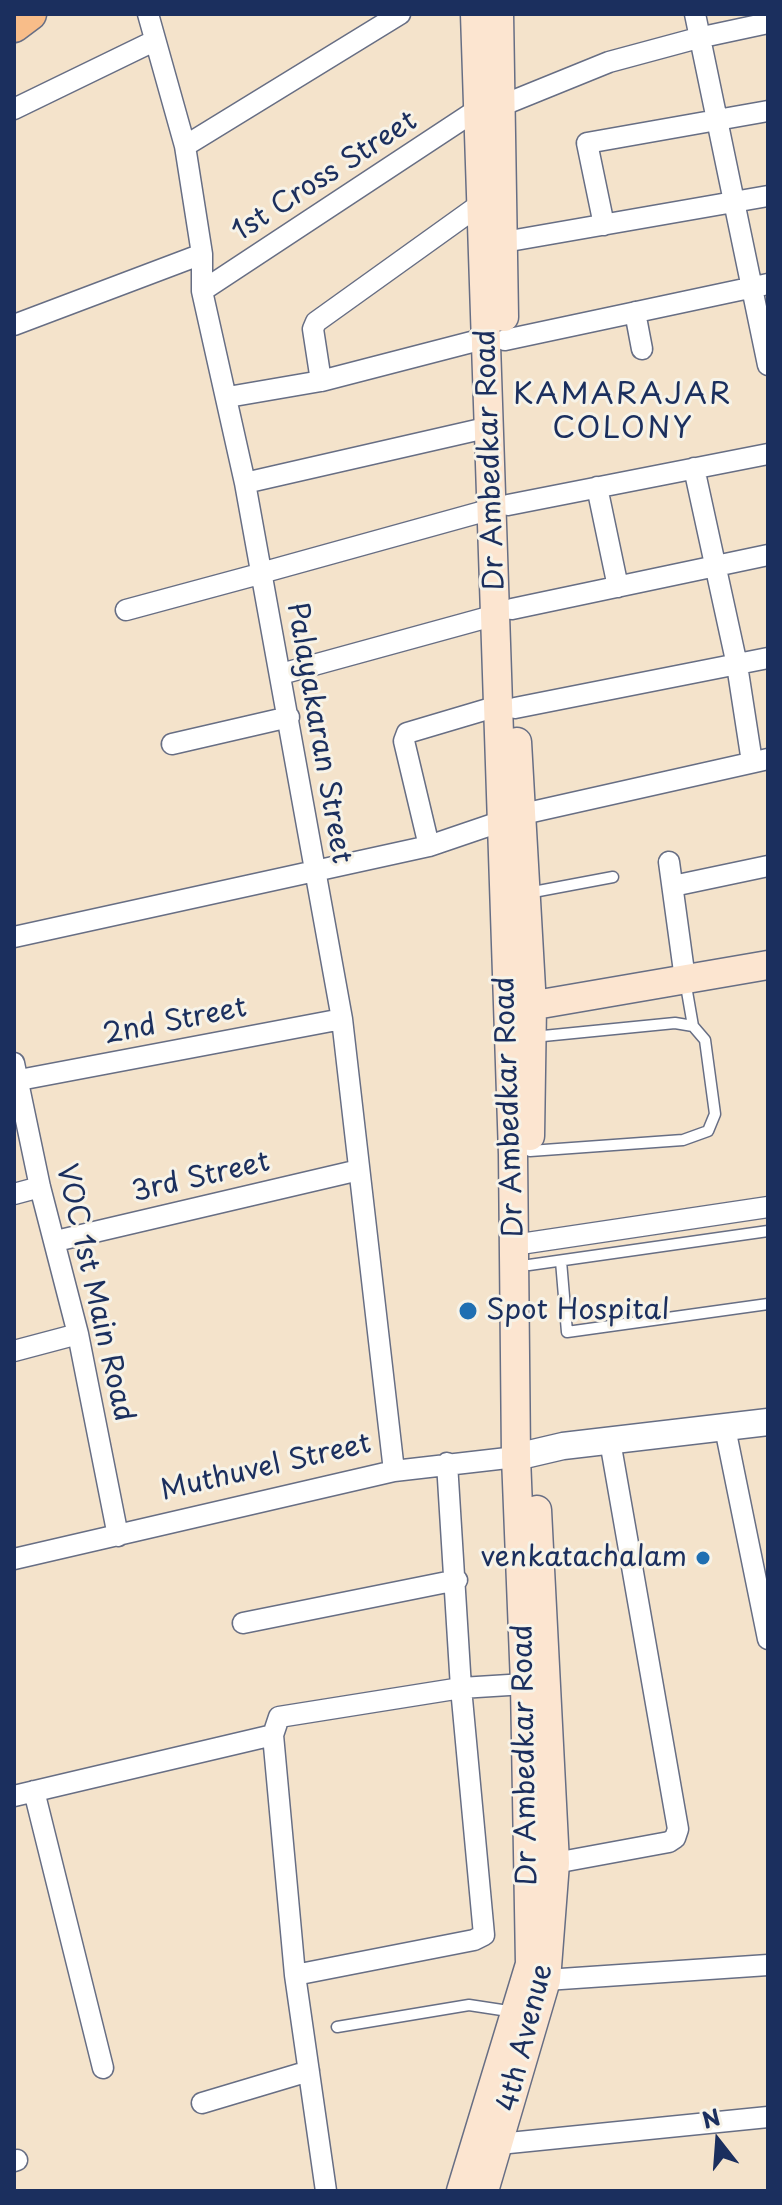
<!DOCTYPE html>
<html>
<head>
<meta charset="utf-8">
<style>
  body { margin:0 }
  #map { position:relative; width:782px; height:2205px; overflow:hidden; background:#f4e3cb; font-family:"Playpen Sans",sans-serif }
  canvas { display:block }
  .frame { position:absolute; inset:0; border:16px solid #1b2f5e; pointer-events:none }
  .north { position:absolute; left:678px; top:2101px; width:80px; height:80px; -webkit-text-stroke:6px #f7f3e8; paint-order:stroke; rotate:343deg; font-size:22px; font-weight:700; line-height:32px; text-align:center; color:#1b2f5e }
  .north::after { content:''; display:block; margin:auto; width:28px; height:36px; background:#1b2f5e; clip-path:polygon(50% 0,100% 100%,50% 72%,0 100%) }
</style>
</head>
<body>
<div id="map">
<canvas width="782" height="2205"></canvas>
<div class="frame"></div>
<div class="north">N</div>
</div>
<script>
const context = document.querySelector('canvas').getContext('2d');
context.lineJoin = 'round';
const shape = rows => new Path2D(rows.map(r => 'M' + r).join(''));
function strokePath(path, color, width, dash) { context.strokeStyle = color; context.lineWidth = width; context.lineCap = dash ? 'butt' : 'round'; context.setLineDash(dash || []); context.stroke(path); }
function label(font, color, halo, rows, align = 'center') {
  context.font = font + ' "Playpen Sans",sans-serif'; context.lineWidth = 6; context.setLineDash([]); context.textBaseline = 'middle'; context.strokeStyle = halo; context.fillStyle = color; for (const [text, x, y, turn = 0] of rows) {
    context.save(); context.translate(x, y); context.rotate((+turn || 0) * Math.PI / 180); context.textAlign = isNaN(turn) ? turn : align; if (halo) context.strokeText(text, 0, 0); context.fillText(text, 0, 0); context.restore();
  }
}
const service = shape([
  [528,893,613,877],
  [685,980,693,1026],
  [530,1151,683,1140,708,1131,715,1114,705,1040,693,1026,675,1023,533,1037],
  [561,1261,567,1332,768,1304],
  [529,1265,768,1231],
  [337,2027,469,2005,515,2012]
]);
const minor = shape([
  [148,14,185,146,202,254,202,291,245,483,342,1019,394,1471],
  [695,14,768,365],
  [503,105,609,62,698,38,768,23],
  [14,109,154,41],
  [185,146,400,14],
  [604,225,587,143,768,111],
  [504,242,768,196],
  [202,291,478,109],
  [635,312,642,349],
  [14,325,202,254],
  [505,340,768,284],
  [321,381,313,329,316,322,482,203],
  [228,397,321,381,487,338],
  [694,468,737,665,752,762],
  [245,483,490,427],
  [597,487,618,587],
  [508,505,768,454],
  [261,573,492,509],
  [512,609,768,555],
  [126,610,263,573],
  [281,674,496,615],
  [515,708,768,658],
  [172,744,289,717],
  [429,846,404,741,407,733,498,706],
  [669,862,685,979],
  [673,886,768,866],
  [14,937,429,846,523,814,768,759],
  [14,1063,40,1187,78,1334,118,1536],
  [14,1081,342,1019],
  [14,1194,40,1187],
  [56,1241,359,1170],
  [527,1243,768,1207],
  [14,1351,78,1334],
  [725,1428,768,1639],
  [14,1559,394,1471,516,1457],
  [243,1623,457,1580],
  [273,1735,295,1975,326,2191],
  [34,1791,103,2068],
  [14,1796,273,1735,279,1717,461,1688,525,1684],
  [555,1863,669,1842,675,1838,678,1829,610,1441],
  [295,1975,474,1940,484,1935,461,1688,447,1463],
  [533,1977,546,1980,768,1965],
  [202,2103,309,2071],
  [499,2144,768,2117],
  [14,2161,17,2160]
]);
const tertiary = shape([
  [516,1457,563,1446,768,1422]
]);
const secondary = shape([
  [499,14,504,317],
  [517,742,532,1006,530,1136],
  [512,1009,768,965],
  [461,2191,530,1964,525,1684,516,1457,513,1154,475,14],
  [484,2191,546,1980,555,1863,537,1510]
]);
const primary = shape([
  [14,26,30,14]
]);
strokePath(service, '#676e84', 13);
strokePath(minor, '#676e84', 23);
strokePath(tertiary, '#676e84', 29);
strokePath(secondary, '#676e84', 31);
strokePath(primary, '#676e84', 35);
strokePath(service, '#fff', 10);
strokePath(minor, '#fff', 20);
strokePath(tertiary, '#fff', 26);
strokePath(secondary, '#fce5d0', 28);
strokePath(primary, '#f8bd89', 32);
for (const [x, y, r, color] of [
  [468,1311,10,"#1f6fb2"],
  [703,1558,8,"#1f6fb2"]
]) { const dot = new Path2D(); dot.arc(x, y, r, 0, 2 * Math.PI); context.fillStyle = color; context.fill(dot); strokePath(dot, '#f7f3e8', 3); }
label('28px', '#1b2f5e', '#f7f3e8', [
  ["1st Cross Street",325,177,-33],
  ["Dr Ambedkar Road",491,460,-92],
  ["Palayakaran Street",318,733,80],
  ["2nd Street",175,1022,-11],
  ["Dr Ambedkar Road",510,1107,-92],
  ["3rd Street",201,1178,-13],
  ["VOC 1st Main Road",94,1293,77],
  ["Muthuvel Street",266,1468,-13],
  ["Dr Ambedkar Road",526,1755,-91],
  ["4th Avenue",526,2038,-76]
]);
label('28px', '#1b2f5e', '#f7f3e8', [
  ["Spot Hospital",486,1311],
  ["venkatachalam",687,1558,"right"]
], 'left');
context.letterSpacing = '2px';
label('30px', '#1b2f5e', '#f7f3e8', [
  ["KAMARAJAR",623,396],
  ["COLONY",623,430]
]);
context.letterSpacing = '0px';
</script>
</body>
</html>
